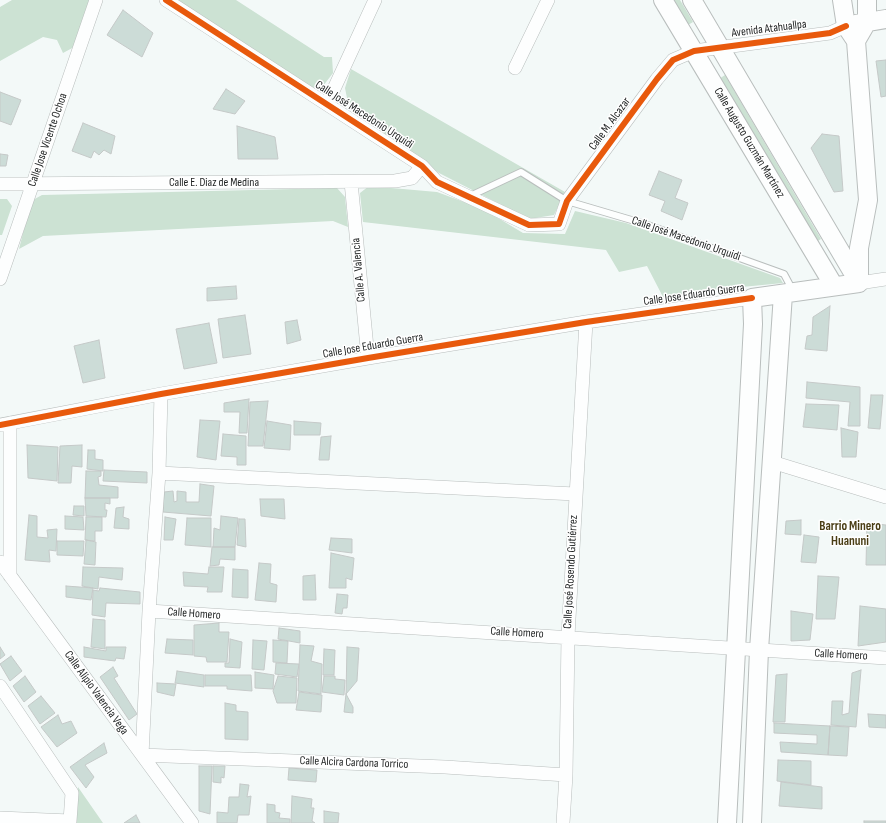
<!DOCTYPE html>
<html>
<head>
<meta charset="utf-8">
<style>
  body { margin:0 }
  canvas { display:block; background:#f3f9f8 }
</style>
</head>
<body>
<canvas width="886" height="823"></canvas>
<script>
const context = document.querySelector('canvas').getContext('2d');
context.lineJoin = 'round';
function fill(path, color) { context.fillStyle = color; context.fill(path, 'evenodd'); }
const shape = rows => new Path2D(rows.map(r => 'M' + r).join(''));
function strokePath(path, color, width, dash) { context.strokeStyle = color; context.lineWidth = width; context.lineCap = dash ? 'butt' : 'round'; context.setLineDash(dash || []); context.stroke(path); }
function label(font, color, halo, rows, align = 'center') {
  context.font = font + ' "Sofia Sans Condensed",sans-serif'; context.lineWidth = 3; context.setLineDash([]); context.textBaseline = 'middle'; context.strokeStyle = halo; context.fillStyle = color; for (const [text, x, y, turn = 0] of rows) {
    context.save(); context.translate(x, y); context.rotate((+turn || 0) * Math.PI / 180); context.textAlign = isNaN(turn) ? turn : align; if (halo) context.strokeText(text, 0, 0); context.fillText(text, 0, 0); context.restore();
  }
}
fill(shape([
  [12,0,89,0,76,46,63,53,57,40,43,37,0,61,0,7],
  [176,0,236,0,324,57,332,57,333,73,323,86,312,88],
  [673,0,680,0,693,22,688,25],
  [351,69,565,192,554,215,529,219,439,173,356,113,347,98,345,88],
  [725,75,821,239,816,242,719,79],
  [369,186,437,192,483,209,523,233,565,234,575,211,626,223,780,278,783,283,711,290,663,297,647,266,619,272,606,250,363,222,360,193],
  [337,188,345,197,348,227,333,221,43,236,19,249,31,201,42,195],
  [0,199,7,199,12,206,2,235,0,235],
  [78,787,103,823,76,823]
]), '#cce2d3');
const building = shape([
  [123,10,153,33,142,57,107,35,123,10],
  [886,60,886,96,881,97,876,61,886,60],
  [226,89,245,101,235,114,213,109,226,89],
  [0,92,21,100,11,125,0,121,0,92],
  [83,123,115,136,111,154,104,150,99,155,94,151,91,158,72,151,83,123],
  [237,126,275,137,278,159,238,159,237,126],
  [822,134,839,136,843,191,834,192,811,148,822,134],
  [0,154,8,155,6,166,0,166,0,154],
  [659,171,682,180,675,198,688,203,682,220,661,211,665,201,649,195,659,171],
  [236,286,237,299,207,301,207,288,236,286],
  [830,306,827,351,805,349,807,336,812,335,813,317,830,306],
  [245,315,251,354,223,358,218,319,245,315],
  [297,320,301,340,287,344,285,322,297,320],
  [209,323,217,363,184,369,176,329,209,323],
  [99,340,105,378,83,383,74,346,99,340],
  [807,382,860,387,860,426,848,426,850,402,806,398,807,382],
  [871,395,883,395,880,429,868,428,871,395],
  [249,399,247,433,239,433,240,412,224,412,224,403,249,399],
  [268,401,263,446,248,446,250,402,268,401],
  [806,404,839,405,837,430,803,427,806,404],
  [200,420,220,421,216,460,197,457,200,420],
  [267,421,291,425,290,450,264,448,267,421],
  [294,421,321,423,320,435,294,435,294,421],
  [841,428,858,432,856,457,842,457,841,428],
  [223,434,246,436,246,465,237,465,237,457,221,456,223,434],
  [331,436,329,460,319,460,321,437,331,436],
  [27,445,58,447,57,481,28,478,27,445],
  [82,445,82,467,72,466,71,483,58,483,60,446,82,445],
  [88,450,95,450,95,459,103,460,103,471,87,469,88,450],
  [104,470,147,472,147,483,103,481,104,470],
  [86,471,101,471,101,476,98,477,99,485,118,487,118,498,85,498,86,471],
  [200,484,214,486,211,516,163,512,164,492,173,491,174,502,177,501,177,491,186,492,186,502,199,502,200,484],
  [85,498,110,498,110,504,105,503,105,510,107,510,106,517,86,516,85,498],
  [260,499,284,499,285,519,261,516,260,499],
  [74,506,84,506,84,516,73,515,74,506],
  [124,507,123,517,129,519,129,529,114,528,116,508,124,507],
  [29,515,37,516,37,537,48,538,47,530,57,529,56,551,49,550,50,562,25,560,29,515],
  [65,516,83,517,84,530,65,529,65,516],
  [221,516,238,518,235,547,213,547,214,528,220,530,221,516],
  [86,517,102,517,102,531,95,531,95,541,85,540,86,517],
  [165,517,176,519,173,540,164,540,165,517],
  [187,518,211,518,211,547,185,545,187,518],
  [239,519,245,519,246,547,237,545,239,519],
  [801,520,801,535,785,534,786,521,801,520],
  [867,523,886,525,886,565,866,565,867,523],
  [804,535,819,537,816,563,801,562,804,535],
  [331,538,352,539,352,553,329,550,331,538],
  [86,540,96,542,95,565,84,564,86,540],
  [57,541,84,541,83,556,57,555,57,541],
  [212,547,235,547,235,560,220,559,219,565,210,566,212,547],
  [331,553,354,558,352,580,346,578,346,588,329,588,331,553],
  [259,563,271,564,270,583,277,585,276,602,255,600,259,563],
  [83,567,123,568,122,580,99,577,98,589,82,586,83,567],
  [209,567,224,567,222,592,207,592,208,587,184,586,183,572,208,574,209,567],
  [233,569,248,570,248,598,232,597,233,569],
  [315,575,316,600,303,600,303,576,315,575],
  [818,576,839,577,835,619,816,619,818,576],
  [66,586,93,588,91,600,66,597,66,586],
  [100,588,140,592,140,604,106,603,105,617,92,615,93,590,99,591,100,588],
  [337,594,348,595,347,608,343,608,342,614,335,613,337,594],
  [860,606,886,609,886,642,858,646,860,606],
  [791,611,813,614,810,640,791,641,791,611],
  [93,619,105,620,105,649,91,647,93,619],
  [219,623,219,632,229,632,227,662,207,662,206,657,194,656,194,625,219,623],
  [279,628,300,631,300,643,278,639,279,628],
  [167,639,193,640,193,655,165,653,167,639],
  [230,639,242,642,240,668,225,667,225,663,229,663,230,639],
  [253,640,267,641,264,670,252,669,253,640],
  [273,640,288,641,287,663,273,662,273,640],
  [300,645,314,646,311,661,322,664,321,694,298,691,300,645],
  [0,647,5,655,0,659,0,647],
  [84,647,106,651,106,647,126,647,124,659,116,658,115,661,84,657,84,647],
  [347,647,359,648,357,681,346,694,347,647],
  [324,649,335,650,334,675,323,675,324,649],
  [11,656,22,671,10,681,0,664,11,656],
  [276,663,299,664,297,677,275,674,276,663],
  [113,667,118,676,114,678,137,714,129,720,100,677,113,667],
  [861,670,856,727,831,725,832,701,843,701,842,715,849,713,852,673,861,670],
  [177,671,204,675,204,687,175,683,177,671],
  [255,672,274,675,273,689,255,688,255,672],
  [787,674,785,722,773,722,776,675,787,674],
  [205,675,251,675,252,691,227,689,227,686,205,686,205,675],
  [25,676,36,692,24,702,13,686,25,676],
  [278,676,297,678,296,703,277,703,273,691,278,676],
  [324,676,335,676,335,679,345,680,344,695,322,692,324,676],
  [157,683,176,684,174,696,157,692,157,683],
  [299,692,322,695,321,712,296,710,299,692],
  [346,694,353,707,353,713,344,712,346,694],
  [41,696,55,713,40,724,28,706,41,696],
  [225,703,236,705,236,711,248,712,248,740,225,739,225,703],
  [868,714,886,715,886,728,869,727,868,714],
  [58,715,62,724,71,721,77,733,57,747,41,727,58,715],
  [774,723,830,726,828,755,781,752,780,742,817,744,817,735,774,733,774,723],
  [830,726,849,727,847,756,828,755,830,726],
  [104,743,107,753,85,765,94,777,86,788,70,767,104,743],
  [778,760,811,761,811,785,777,781,778,760],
  [199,766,212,766,210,814,199,811,199,766],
  [213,766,225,766,224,778,221,777,221,783,213,782,213,766],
  [289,768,317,770,316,782,288,780,289,768],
  [781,782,822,787,822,809,779,806,781,782],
  [240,784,249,785,247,797,251,796,249,815,238,815,237,823,217,823,217,812,228,813,229,797,239,797,240,784],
  [292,796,312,799,311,808,314,808,312,821,315,823,291,823,292,796],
  [267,804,275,805,275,812,280,813,279,818,290,819,290,823,267,823,267,804],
  [324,811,339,813,338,823,324,823,324,811],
  [136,815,140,823,124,823,136,815],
  [864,821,886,821,886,823,864,823,864,821]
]);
fill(building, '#ccdcd7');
strokePath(building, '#c5c9c8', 1);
const lane = shape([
  [470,196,521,172,567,201,645,224,784,274,792,289]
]);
const street = shape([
  [166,0,422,166,437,182,529,225,559,224,567,201,657,79,673,60,694,51,830,33,846,26],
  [515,68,548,0],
  [327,104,375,0],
  [351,182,368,358],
  [0,184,395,181,412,178,422,166],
  [0,279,96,0],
  [859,283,886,279],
  [10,423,10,576],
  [0,425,161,394,368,358,586,322,752,298],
  [772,462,886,497],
  [159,473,575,494],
  [0,562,192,823],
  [149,611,886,658],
  [0,686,72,793,70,821,0,818],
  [142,755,445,767,566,775],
  [142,755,149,611,159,473,161,394],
  [563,823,566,775,568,636,586,322]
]);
const secondary = shape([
  [663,0,834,286],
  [692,0,859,283],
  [842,0,846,26,856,41,868,200,859,248,859,282],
  [856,24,886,19],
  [856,41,867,22,867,0],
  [727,823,753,324,752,298,859,283],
  [752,823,759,650,783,294]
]);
strokePath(lane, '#b9bebd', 8);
strokePath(street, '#b9bebd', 14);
strokePath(secondary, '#b9bebd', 20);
strokePath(lane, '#fdfefe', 6);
strokePath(street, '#fdfefe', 13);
strokePath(secondary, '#fdfefe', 18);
strokePath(shape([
  [166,0,422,166,437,182,529,225,559,224,567,201,657,79,673,60,694,51,830,33,846,26],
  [0,425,161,394,368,358,586,322,752,298]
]), '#e8590c', 6);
label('12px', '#1e2121', '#fff', [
  ["Avenida Atahuallpa",769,29,-7],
  ["Calle José Macedonio Urquidi",364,115,33],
  ["Calle M. Alcazar",610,124,-54],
  ["Calle Jose Vicente Ochoa",48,140,-71],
  ["Calle Augusto Guzmán Martínez",749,143,59],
  ["Calle E. Diaz de Medina",214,183],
  ["Calle José Macedonio Urquidi",686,239,19],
  ["Calle A. Valencia",359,270,-95],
  ["Calle Jose Eduardo Guerra",694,295,-8],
  ["Calle Jose Eduardo Guerra",373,346,-10],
  ["Calle José Rosendo Gutiérrez",571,572,-87],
  ["Calle Homero",194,614,4],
  ["Calle Homero",517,633,3],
  ["Calle Homero",841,655,3],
  ["Calle Alipio Valencia Vega",96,693,54],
  ["Calle Alcira Cardona Torrico",354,763,2]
]);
label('bold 13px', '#4a3e16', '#fff', [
  ["Barrio Minero",850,527],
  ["Huanuni",850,542]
]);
</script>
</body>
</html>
